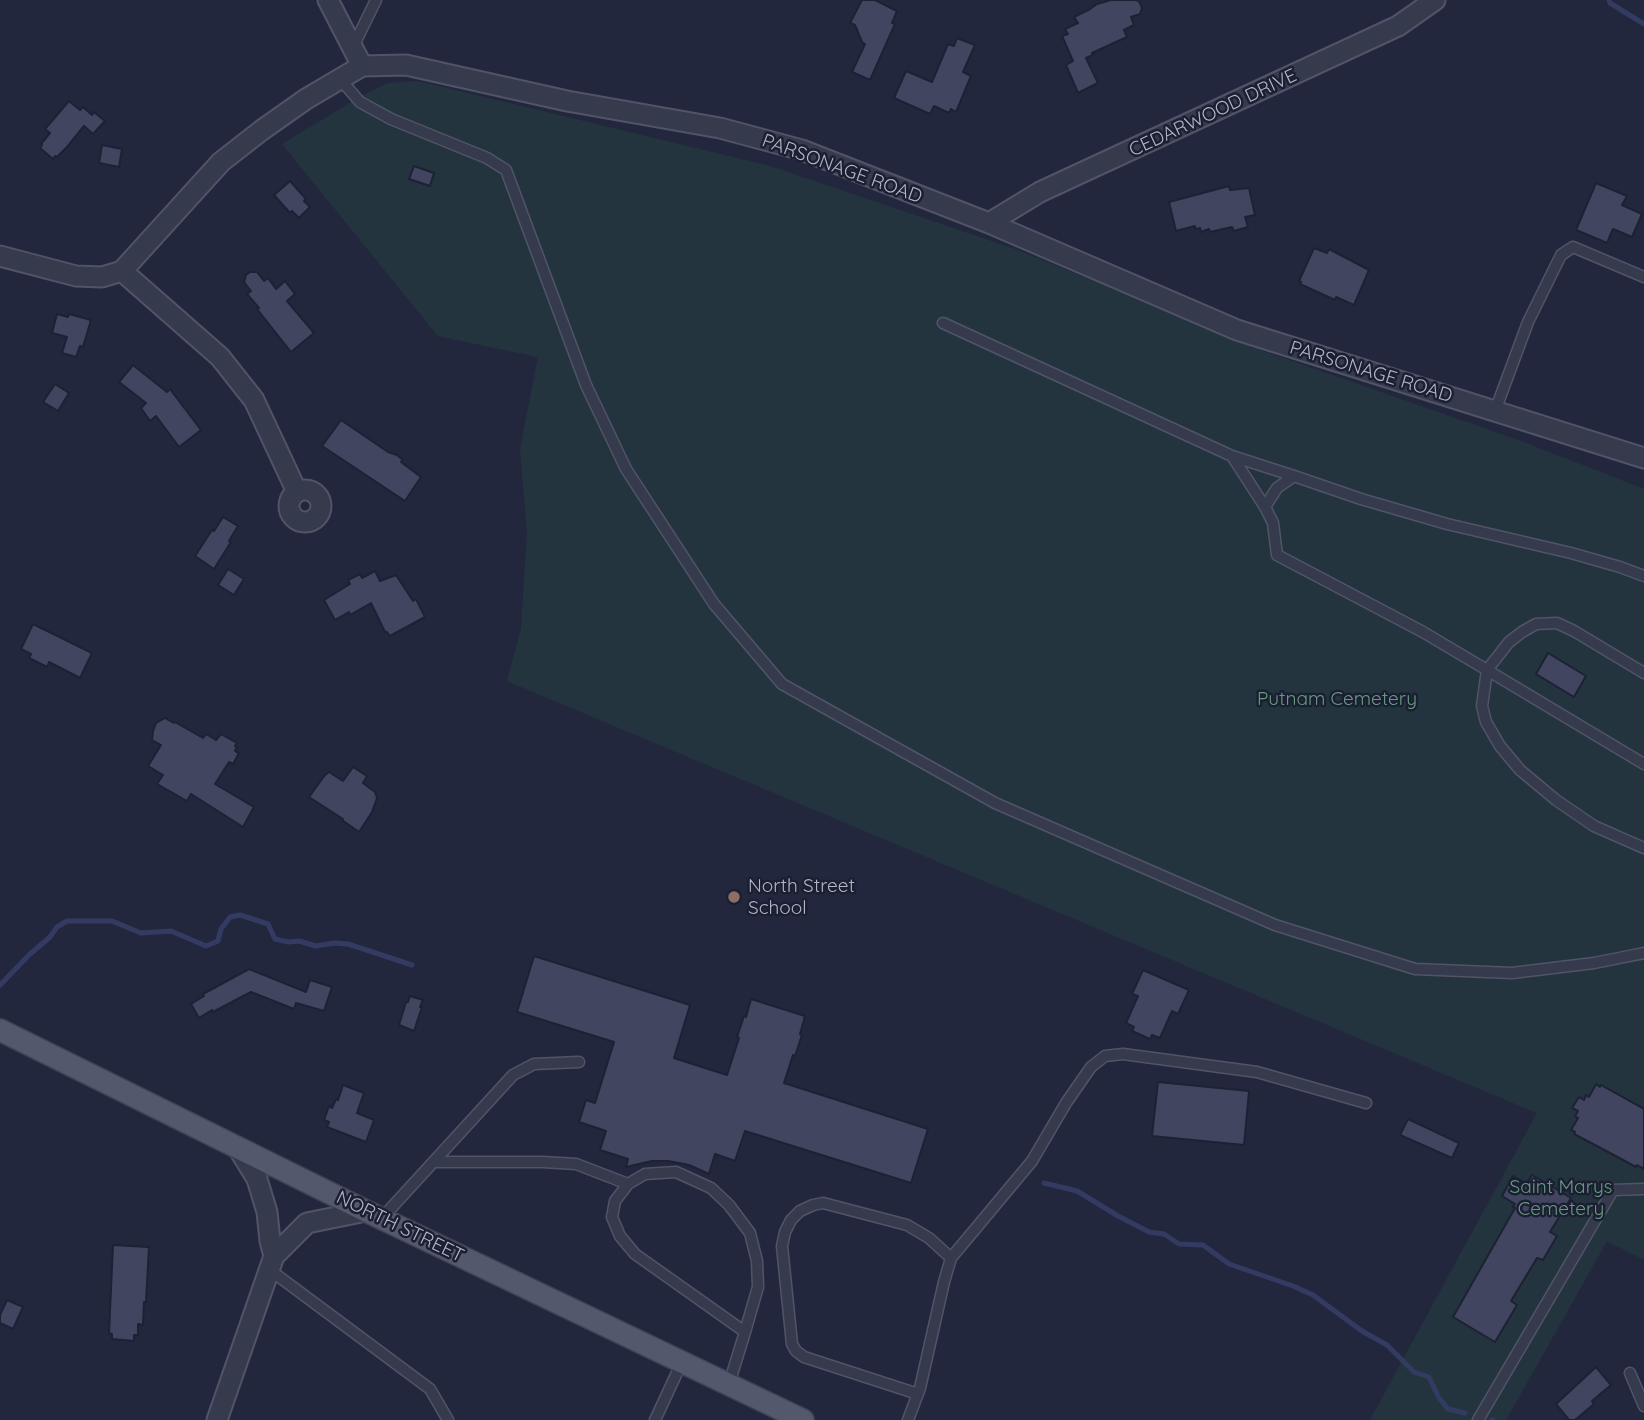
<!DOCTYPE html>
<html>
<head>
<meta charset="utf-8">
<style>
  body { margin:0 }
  canvas { display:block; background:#22273d }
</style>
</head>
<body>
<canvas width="1644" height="1420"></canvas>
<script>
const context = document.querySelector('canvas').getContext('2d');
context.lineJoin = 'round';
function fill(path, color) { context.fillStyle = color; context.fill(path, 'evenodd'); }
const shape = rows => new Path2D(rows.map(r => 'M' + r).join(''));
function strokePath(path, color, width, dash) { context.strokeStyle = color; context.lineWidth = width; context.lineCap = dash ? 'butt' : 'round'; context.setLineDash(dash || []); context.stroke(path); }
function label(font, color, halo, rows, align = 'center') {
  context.font = font + ' Quicksand,sans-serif'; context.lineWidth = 5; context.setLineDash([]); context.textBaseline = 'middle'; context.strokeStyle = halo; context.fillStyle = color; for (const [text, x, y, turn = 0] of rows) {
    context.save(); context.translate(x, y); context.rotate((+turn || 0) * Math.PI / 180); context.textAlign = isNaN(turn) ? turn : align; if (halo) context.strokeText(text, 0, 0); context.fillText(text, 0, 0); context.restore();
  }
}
fill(shape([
  [418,81,770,166,1015,249,1104,285,1252,347,1521,441,1644,489,1644,1260,1607,1241,1506,1420,1370,1420,1537,1113,507,681,521,629,527,533,520,449,538,357,438,336,282,144,363,95,388,83]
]), '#24343e');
strokePath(shape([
  [1609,0,1610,3,1644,24],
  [0,985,29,955,50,937,57,927,67,921,112,921,141,933,171,931,206,946,218,941,221,929,230,917,240,915,268,924,275,939,288,942,299,941,316,946,334,943,348,944,412,965],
  [1044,1183,1077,1191,1118,1216,1149,1232,1164,1234,1179,1244,1203,1245,1229,1264,1293,1286,1313,1295,1362,1331,1387,1345,1414,1372,1429,1377,1439,1398,1448,1409,1465,1413],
  [1492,1420,1493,1420]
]), '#333b63', 5);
const building = shape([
  [862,0,875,0,897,11,892,23,895,24,870,80,852,72,865,44,862,42,855,25,850,23,862,0],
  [1111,0,1135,0,1139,1,1142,8,1140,14,1131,17,1134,25,1124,30,1127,37,1092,53,1093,55,1086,58,1098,83,1078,93,1066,65,1073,61,1062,36,1068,34,1065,29,1078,23,1074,17,1090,9,1097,4,1111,0],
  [957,38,975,45,963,72,971,76,956,112,951,109,949,113,934,106,930,114,894,98,906,71,932,82,948,44,954,46,957,38],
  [69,101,80,110,83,107,92,115,94,112,105,121,93,134,84,126,67,147,57,157,55,156,53,159,40,148,42,145,41,144,50,133,45,129,69,101],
  [102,145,122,149,119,167,99,163,102,145],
  [414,166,434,173,430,186,409,179,414,166],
  [290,181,306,199,304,201,310,207,299,218,292,211,290,213,274,195,290,181],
  [1596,183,1627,196,1622,205,1642,214,1632,237,1613,229,1607,243,1576,230,1596,183],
  [1229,186,1230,190,1249,188,1255,215,1245,217,1248,227,1234,231,1232,227,1210,232,1209,229,1201,232,1200,228,1195,229,1195,226,1176,231,1169,202,1229,186],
  [1314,248,1327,253,1329,249,1369,270,1354,305,1336,297,1335,300,1300,284,1301,282,1299,281,1314,248],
  [250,272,257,272,264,281,268,278,276,289,285,281,295,294,287,301,314,333,291,352,257,309,259,308,247,294,251,291,244,282,246,275,250,272],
  [57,314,68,317,69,314,91,320,83,347,80,346,76,357,62,353,67,337,52,333,57,314],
  [133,365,167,392,170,389,201,430,179,447,156,416,150,421,141,408,146,403,119,382,133,365],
  [55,384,69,393,58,411,43,402,55,384],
  [341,420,388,452,397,455,403,460,401,462,421,477,405,501,322,446,341,420],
  [223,517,238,526,229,541,231,542,214,569,195,556,212,530,214,531,223,517],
  [228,569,244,579,234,595,218,585,228,569],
  [375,571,380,581,396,575,413,601,416,599,425,617,390,636,387,632,385,632,371,603,350,615,349,612,335,620,324,600,350,584,348,580,360,574,362,578,375,571],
  [33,624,92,653,80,678,49,662,47,667,29,658,31,654,21,649,33,624],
  [1548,653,1586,676,1574,697,1536,674,1548,653],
  [165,718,174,723,175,722,203,738,206,734,216,740,221,734,237,743,235,746,237,747,235,751,239,753,233,764,229,762,215,784,254,807,243,827,191,794,187,801,157,784,163,775,148,766,161,745,152,740,153,731,156,723,165,718],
  [353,767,367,776,363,783,375,792,377,798,372,812,359,832,342,820,343,819,309,797,325,775,329,772,343,781,353,767],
  [534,956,690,1005,674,1058,727,1075,739,1038,737,1037,744,1016,746,1017,751,999,805,1016,800,1034,802,1035,795,1056,793,1055,784,1083,928,1129,911,1183,745,1131,735,1161,715,1154,709,1174,689,1165,668,1161,652,1161,626,1167,628,1159,600,1150,606,1131,579,1122,586,1100,595,1103,614,1042,517,1012,534,956],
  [249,969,306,992,310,980,332,987,324,1011,296,1003,294,1009,251,992,213,1012,212,1010,199,1018,191,1004,204,996,203,994,249,969],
  [1143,970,1189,990,1178,1014,1172,1011,1160,1038,1152,1035,1150,1039,1132,1031,1134,1027,1126,1023,1138,996,1132,994,1143,970],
  [410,996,423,1000,420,1007,422,1007,414,1031,399,1025,406,1002,408,1002,410,996],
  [1158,1082,1249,1091,1244,1145,1152,1136,1158,1082],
  [1596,1084,1600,1087,1601,1085,1644,1109,1644,1169,1637,1165,1636,1167,1610,1153,1574,1134,1575,1132,1571,1130,1578,1118,1575,1116,1578,1111,1572,1108,1579,1097,1584,1100,1586,1095,1589,1097,1596,1084],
  [343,1085,364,1093,357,1113,374,1120,366,1142,327,1127,329,1122,324,1120,329,1106,332,1108,336,1099,338,1100,343,1085],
  [1408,1119,1459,1143,1452,1158,1400,1135,1408,1119],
  [1532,1175,1571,1198,1550,1232,1557,1236,1543,1260,1537,1258,1511,1301,1517,1305,1495,1342,1453,1317,1515,1208,1513,1207,1515,1204,1502,1196,1513,1176,1526,1184,1532,1175],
  [113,1245,149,1247,146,1302,144,1302,143,1325,138,1324,138,1335,134,1335,134,1341,112,1339,112,1334,109,1333,113,1245],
  [7,1300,23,1307,13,1329,0,1323,0,1315,7,1300],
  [1596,1367,1611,1385,1592,1401,1594,1404,1575,1420,1569,1420,1556,1404,1596,1367]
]);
fill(building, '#41455f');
strokePath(building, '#1d2134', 2);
const lane = shape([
  [353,47,376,0],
  [340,79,360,102,391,119,487,158,506,170,586,385,626,469,714,604,782,684,995,803,1275,925,1415,969,1512,973,1594,963,1644,953],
  [943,323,1232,456,1265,507,1273,523,1277,555,1423,632,1487,670,1509,642,1522,632,1536,624,1557,623,1574,631,1644,673],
  [1495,411,1528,322,1561,255,1573,247,1644,277],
  [1232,456,1294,476,1277,488,1265,507],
  [1294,476,1361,499,1447,524,1571,553,1620,567,1644,576],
  [1644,764,1487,670,1482,706,1486,722,1500,746,1520,770,1556,800,1594,826,1644,848],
  [433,1162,543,1162,576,1164,628,1184],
  [382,1218,513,1075,534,1064,579,1062],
  [270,1270,430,1389,448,1420],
  [1630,1373,1644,1406],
  [729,1384,745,1332,758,1287,757,1261,750,1233,729,1205,711,1188,676,1172,645,1174,628,1184,615,1201,612,1217,620,1236,635,1254,745,1332],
  [918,1394,804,1357,796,1351,792,1344,782,1246,785,1232,791,1220,800,1211,813,1205,823,1203,907,1225,929,1238,951,1258],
  [655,1420,682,1362],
  [908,1420,920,1388,944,1282,951,1258,1032,1161,1066,1103,1091,1067,1105,1056,1123,1054,1257,1072,1366,1103],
  [1478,1420,1613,1190,1644,1189]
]);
const street = shape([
  [328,0,362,66],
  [989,223,1040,192,1398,26,1435,0],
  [0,256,76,276,102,277,122,271,221,162,262,130,306,99,362,66,406,65,567,101,720,128,802,150,989,223,1237,330,1644,458],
  [122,271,220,357,254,400,297,492],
  '289 506a16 16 0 1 1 32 0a16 16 0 1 1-32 0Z',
  [238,1148,257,1179,267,1212,270,1241,274,1256],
  [217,1420,274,1256,307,1223,366,1211]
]);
const primary = shape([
  [0,1030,366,1211,803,1420]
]);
strokePath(lane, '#515468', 13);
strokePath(street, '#515468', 23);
strokePath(primary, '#3f4356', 24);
strokePath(lane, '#363a4d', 10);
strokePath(street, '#363a4d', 19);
strokePath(primary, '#54586d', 21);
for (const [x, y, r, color] of [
  [734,897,7,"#8d6e63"]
]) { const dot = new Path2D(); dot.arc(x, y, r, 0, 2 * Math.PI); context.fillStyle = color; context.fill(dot); strokePath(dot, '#1b1f32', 2.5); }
label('19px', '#b2b4c8', '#1b1f32', [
  ["CEDARWOOD DRIVE",1213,113,-25],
  ["PARSONAGE ROAD",842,169,20],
  ["PARSONAGE ROAD",1371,372,17],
  ["NORTH STREET",400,1227,26]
]);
label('19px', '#689a81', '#1b1f32', [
  ["Putnam Cemetery",1337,699],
  ["Saint Marys",1561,1187],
  ["Cemetery",1561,1209]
]);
label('19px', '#b2b4c8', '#1b1f32', [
  ["North Street",748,886],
  ["School",748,908]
], 'left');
</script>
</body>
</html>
